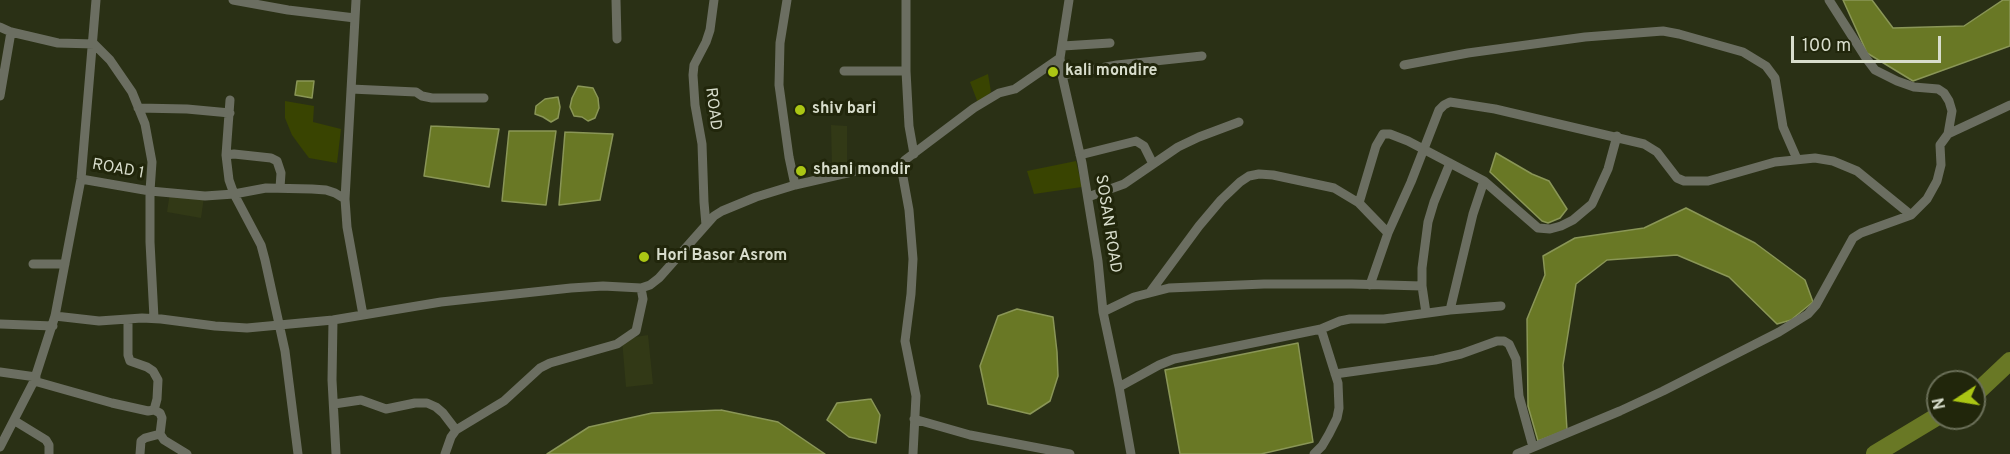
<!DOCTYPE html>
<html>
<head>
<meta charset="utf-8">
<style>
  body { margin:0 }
  #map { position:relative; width:2010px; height:454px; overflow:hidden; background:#2a3015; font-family:Overpass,sans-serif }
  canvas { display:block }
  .north { position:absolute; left:1926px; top:370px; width:60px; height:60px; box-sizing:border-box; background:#21260b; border:2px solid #6a6f58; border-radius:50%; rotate:258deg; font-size:16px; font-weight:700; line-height:24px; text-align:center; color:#d8ddcc }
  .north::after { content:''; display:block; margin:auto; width:21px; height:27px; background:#abc614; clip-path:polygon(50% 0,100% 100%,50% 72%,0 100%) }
  .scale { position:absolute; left:1791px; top:36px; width:150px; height:27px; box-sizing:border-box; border:3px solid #d8ddcc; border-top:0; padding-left:8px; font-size:18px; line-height:21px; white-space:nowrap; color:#d8ddcc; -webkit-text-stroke:4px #21260b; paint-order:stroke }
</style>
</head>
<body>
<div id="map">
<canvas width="2010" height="454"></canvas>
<div class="north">N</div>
<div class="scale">100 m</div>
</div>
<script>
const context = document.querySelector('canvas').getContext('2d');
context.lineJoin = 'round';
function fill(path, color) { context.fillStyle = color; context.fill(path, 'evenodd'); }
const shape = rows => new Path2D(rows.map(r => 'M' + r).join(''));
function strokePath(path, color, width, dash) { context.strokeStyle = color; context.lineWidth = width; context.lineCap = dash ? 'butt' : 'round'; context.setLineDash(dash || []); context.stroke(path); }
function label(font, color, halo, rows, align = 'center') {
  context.font = font + ' Overpass,sans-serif'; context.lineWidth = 6; context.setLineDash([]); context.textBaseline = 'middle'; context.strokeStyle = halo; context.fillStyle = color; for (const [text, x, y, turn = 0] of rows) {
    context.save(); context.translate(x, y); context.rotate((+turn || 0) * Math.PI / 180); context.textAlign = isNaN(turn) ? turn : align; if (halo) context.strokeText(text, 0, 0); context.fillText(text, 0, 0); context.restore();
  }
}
fill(shape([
  [831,125,847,126,847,164,832,166],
  [170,192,204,197,201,218,167,212],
  [648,335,653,384,626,387,622,339]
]), '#323916');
fill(shape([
  [988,74,991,92,978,103,970,82],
  [285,101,314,106,313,122,341,129,337,163,309,158,300,146,292,135,285,118],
  [1076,161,1082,187,1034,194,1027,171]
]), '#394401');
const water = shape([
  [1843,0,1872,0,1893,28,1964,26,2003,0,2010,0,2010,46,1913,81,1867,53,1843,0],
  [297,81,314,81,312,98,295,95,297,81],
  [578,86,593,88,598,98,599,108,595,118,588,121,582,117,574,116,570,107,572,98,578,86],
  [558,97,560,107,558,118,551,122,543,117,535,114,536,106,545,99,558,97],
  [431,126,499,129,489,187,424,176,431,126],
  [509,131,556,131,546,205,502,201,509,131],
  [565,132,613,134,600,200,559,205,565,132],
  [1496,153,1532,174,1549,181,1567,209,1560,218,1548,223,1542,221,1490,172,1496,153],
  [1686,208,1755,243,1805,280,1813,302,1791,320,1777,324,1729,277,1677,255,1607,260,1576,284,1563,365,1567,430,1538,441,1528,406,1527,319,1545,275,1543,256,1575,238,1644,228,1686,208],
  [1017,309,1053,317,1057,352,1058,376,1050,401,1030,414,988,404,980,366,998,316,1017,309],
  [1298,343,1313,442,1261,454,1180,454,1165,370,1298,343],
  [871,399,880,415,876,443,849,437,827,420,837,403,871,399],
  [721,410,778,422,825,454,547,454,589,427,652,413,721,410]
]);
fill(water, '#697825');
strokePath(water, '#8a9657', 1.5);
strokePath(shape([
  [1974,395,2010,361],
  [1875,454,1938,416]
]), '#697825', 18);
strokePath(shape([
  [233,0,288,10,355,18],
  [356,0,345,199,347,227,363,315],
  [616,0,617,39],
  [787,0,780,43,779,85,789,157,795,185],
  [906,0,906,71,909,126,914,154],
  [1069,0,1060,58,1062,75,1082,163,1098,261,1103,312,1119,387,1131,454],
  [1829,0,1866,58,1875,70,1897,81,1914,87,1938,89,1944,93,1949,101,1952,111,1948,134],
  [0,27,11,32,58,43,94,44,110,60,132,92,145,124,152,162,150,191,205,196,234,194,229,180,226,155,234,154,271,158,277,161,281,173,280,188],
  [1063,46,1110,43],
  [1404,65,1468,53,1585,37,1663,31,1679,34,1743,52,1766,66,1775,78,1783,127,1797,159],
  [844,71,906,71],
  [1062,75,1117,65,1202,56],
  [351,89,416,92,422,96,432,98,484,98],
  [0,96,11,32],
  [138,108,187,109,230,113],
  [226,155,230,100],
  [1080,155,1136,141,1144,146,1153,164],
  [901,166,909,210,913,259,911,294,905,341,916,396,913,454],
  [81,179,150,191,150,242,154,318],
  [1484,181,1538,228,1550,229,1561,226,1573,220,1592,204,1608,169,1617,136],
  [1088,197,1124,184,1178,147,1199,137,1239,122],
  [1359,203,1376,146,1383,134,1390,134,1408,141,1484,181,1473,214,1450,310],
  [706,225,704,202,702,144,695,105,693,75,694,65,706,42,710,30,714,0],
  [33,264,65,264],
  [1370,285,1388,233,1411,182,1439,110,1444,105,1450,102,1495,109,1644,144,1657,152,1677,178,1684,181,1708,181,1775,162,1815,158,1833,161,1857,171,1911,215],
  [1151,291,1199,226,1221,200,1240,182,1249,176,1259,174,1273,175,1334,188,1359,203,1388,233],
  [1103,312,1134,297,1169,288,1264,284,1352,284,1422,286],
  [1426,313,1422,286,1422,268,1428,222,1434,202,1450,163],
  [55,316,99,321,142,318,161,319,215,326,247,328,333,320,441,302,571,288,603,286,641,288,650,285,659,278,714,216,722,211,756,197,795,185,856,171,889,169,901,166,905,160,974,108,999,93,1015,89,1060,58],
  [333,320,332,380,336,454],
  [0,324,53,326],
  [0,372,36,377],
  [1335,374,1435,360,1461,354,1497,341,1504,341,1509,344,1516,359,1519,396,1533,447],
  [34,381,112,403,148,411,154,410,157,399,158,380,153,371,147,367,130,361,128,355,128,319],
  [1119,387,1159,365,1174,359,1321,329],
  [334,404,361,400,386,409,415,403,427,403,436,407,443,413,456,430],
  [154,410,160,413,162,418,160,434,164,440,187,454],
  [914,419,970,435,1070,454],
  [15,421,46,440,49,445,49,454],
  [0,447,34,381,55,316,81,179,96,0],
  [140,454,141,441,145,438,160,434],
  [298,454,285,351,265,260,261,245,234,194,266,188,312,189,326,190,335,193,345,199],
  [445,454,451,437,456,430,504,401,540,368,550,363,617,344,636,331,643,299,641,288],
  [1314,454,1322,446,1329,434,1337,418,1339,408,1338,383,1321,329,1340,321,1350,319,1384,319,1450,310,1501,306],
  [1517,454,1620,411,1663,391,1779,332,1808,314,1816,305,1853,238,1861,233,1911,215,1927,199,1937,181,1941,165,1940,145,1948,134,2010,105]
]), '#6b6e61', 9);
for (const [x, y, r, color] of [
  [1053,72,6,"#abc614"],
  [800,110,6,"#abc614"],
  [801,171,6,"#abc614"],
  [644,257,6,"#abc614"]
]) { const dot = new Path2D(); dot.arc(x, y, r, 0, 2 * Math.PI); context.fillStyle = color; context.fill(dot); strokePath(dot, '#21260b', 2); }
label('bold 16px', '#d8ddcc', '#21260b', [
  ["kali mondire",1065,72],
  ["shiv bari",812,110],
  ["shani mondir",813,171],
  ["Hori Basor Asrom",656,257]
], 'left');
label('16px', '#d8ddcc', '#21260b', [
  ["ROAD",712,109,83],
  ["ROAD 1",118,170,10],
  ["SOSAN ROAD",1107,224,81]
]);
</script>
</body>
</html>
